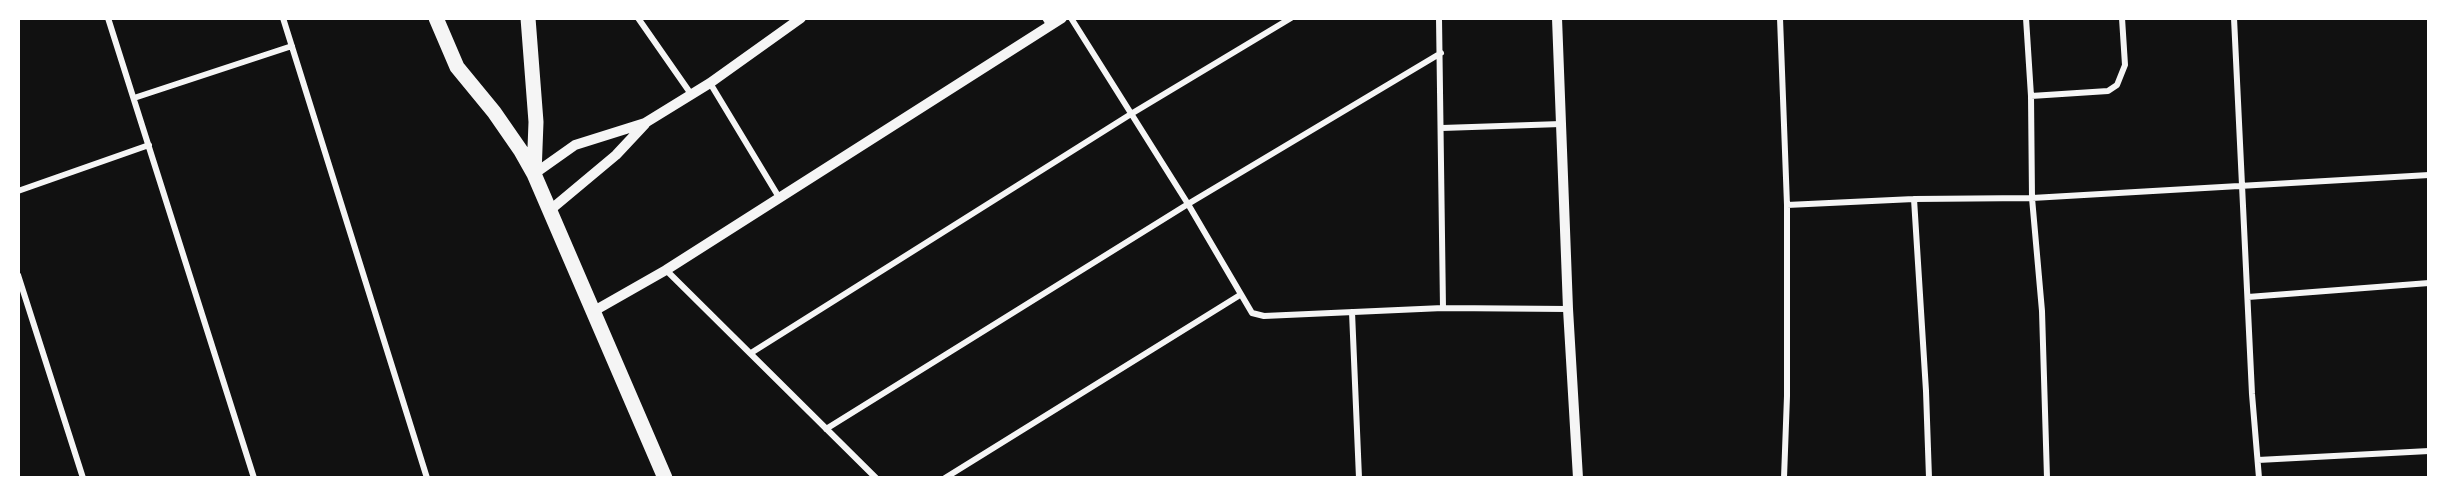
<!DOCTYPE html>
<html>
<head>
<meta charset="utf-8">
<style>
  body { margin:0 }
  #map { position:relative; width:2447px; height:496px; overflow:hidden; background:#111; font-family:"Public Sans",sans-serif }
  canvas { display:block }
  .frame { position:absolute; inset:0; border:20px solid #fff; pointer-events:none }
</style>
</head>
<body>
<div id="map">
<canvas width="2447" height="496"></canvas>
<div class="frame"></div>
</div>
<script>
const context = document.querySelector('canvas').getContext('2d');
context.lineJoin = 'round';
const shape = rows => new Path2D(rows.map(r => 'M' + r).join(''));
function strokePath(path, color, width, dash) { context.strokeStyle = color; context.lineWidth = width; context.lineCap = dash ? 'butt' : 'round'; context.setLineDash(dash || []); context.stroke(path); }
strokePath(shape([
  [108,18,254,478],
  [283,18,427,478],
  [638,18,691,94],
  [1045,18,1050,26],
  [1071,18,1188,204,1252,313,1264,316,1443,308,1568,309],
  [1439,18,1443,308],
  [1780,18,1787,205,1787,396,1784,478],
  [2026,18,2031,96,2032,198,2042,311,2047,478],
  [2234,18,2252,394,2259,478],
  [710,83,780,199],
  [2031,96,2108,91,2117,85,2125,65,2122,18],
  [134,98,292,46],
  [1442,128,1561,124],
  [18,191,149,145],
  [1914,199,1926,391,1929,478],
  [1787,205,1914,199,2032,198,2429,175],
  [666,270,876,478],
  [18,275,83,478],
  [2248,297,2429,283],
  [1352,312,1359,478],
  [751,353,1131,114,1291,18],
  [826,429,1188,204,1441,53],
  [2258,460,2429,451],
  [945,478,1240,295]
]), '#f5f5f5', 6);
strokePath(shape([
  [1557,18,1568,309,1578,478],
  [534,174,575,145,645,123,710,83,801,18],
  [549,211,616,155,645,124],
  [594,311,666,270,1062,18]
]), '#f5f5f5', 10);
strokePath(shape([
  [436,18,457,67,494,112,521,151,534,174,665,478],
  [528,18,536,122,534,174]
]), '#f5f5f5', 15);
</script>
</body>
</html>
